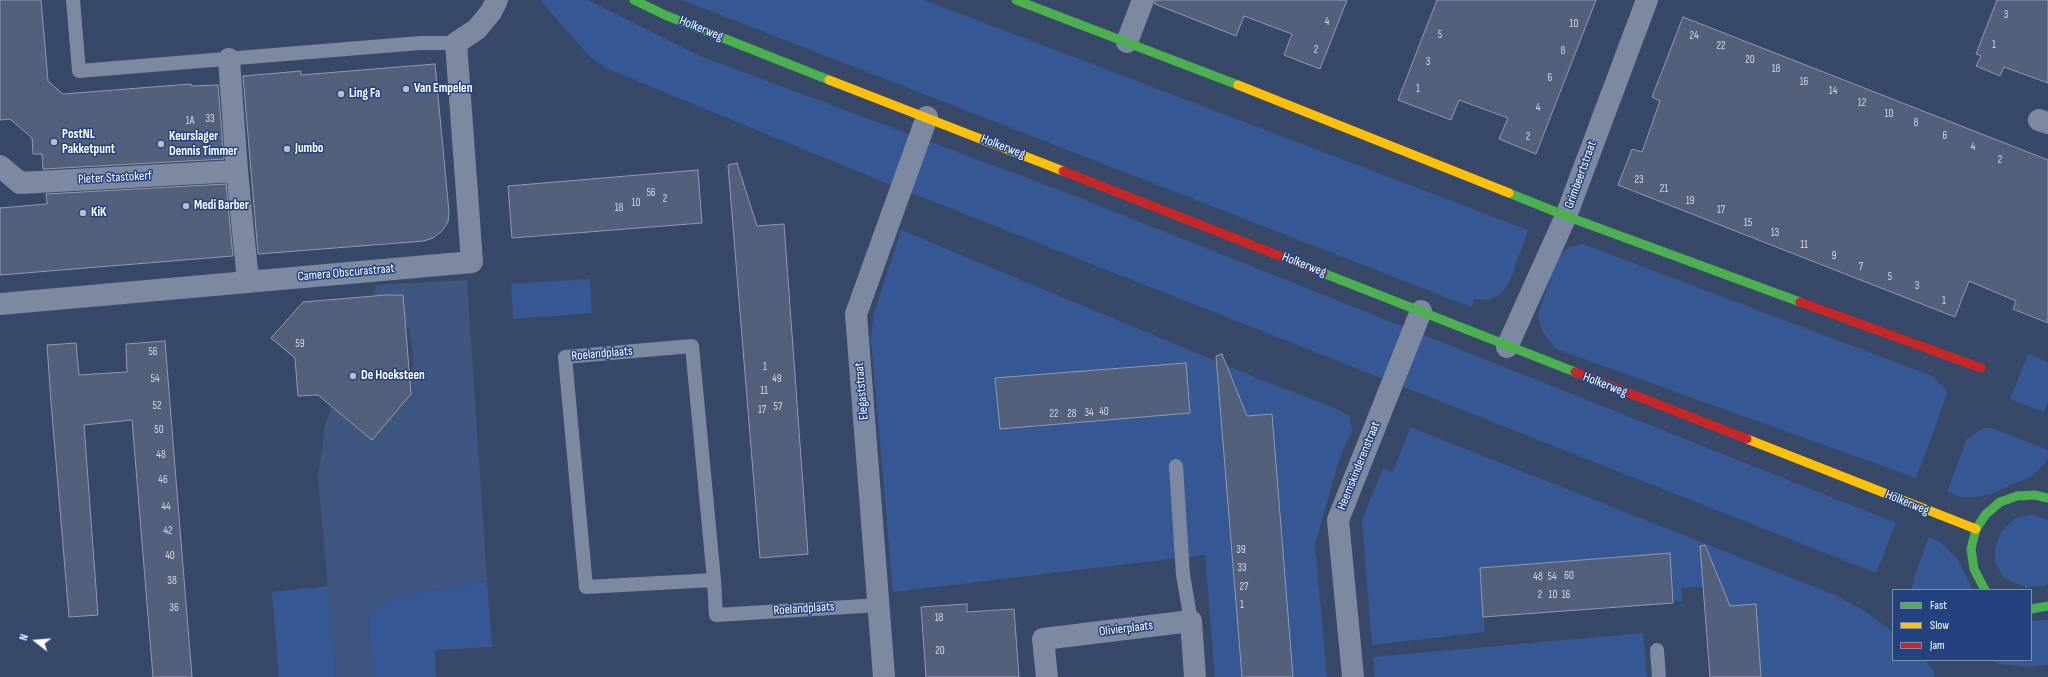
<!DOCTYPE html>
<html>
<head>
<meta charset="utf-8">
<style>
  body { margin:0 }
  #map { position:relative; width:2048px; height:677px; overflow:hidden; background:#384869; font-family:"Sofia Sans Condensed",sans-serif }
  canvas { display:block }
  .legend { position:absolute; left:1892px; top:589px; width:140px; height:72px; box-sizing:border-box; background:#23427e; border:1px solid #7b8eb2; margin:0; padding:5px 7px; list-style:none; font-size:12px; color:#fff }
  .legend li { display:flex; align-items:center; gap:8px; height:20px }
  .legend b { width:20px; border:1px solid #7b8eb2 }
  .north { position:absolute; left:16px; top:621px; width:40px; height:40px; -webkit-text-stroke:3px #23427e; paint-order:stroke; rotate:287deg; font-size:11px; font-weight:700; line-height:16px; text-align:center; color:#fff }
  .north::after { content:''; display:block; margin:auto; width:14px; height:18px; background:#fff; clip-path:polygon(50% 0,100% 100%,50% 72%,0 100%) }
</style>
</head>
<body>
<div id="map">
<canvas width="2048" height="677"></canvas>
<ul class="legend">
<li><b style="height:5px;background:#4caf50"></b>Fast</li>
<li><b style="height:5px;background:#ffc107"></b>Slow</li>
<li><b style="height:5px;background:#c62828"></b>Jam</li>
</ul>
<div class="north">N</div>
</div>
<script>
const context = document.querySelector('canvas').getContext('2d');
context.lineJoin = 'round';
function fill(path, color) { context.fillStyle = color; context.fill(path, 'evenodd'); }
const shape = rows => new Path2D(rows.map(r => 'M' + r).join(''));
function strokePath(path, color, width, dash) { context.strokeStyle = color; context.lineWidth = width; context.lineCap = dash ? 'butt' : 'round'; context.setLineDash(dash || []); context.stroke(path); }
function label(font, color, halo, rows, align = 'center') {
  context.font = font + ' "Sofia Sans Condensed",sans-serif'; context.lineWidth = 3; context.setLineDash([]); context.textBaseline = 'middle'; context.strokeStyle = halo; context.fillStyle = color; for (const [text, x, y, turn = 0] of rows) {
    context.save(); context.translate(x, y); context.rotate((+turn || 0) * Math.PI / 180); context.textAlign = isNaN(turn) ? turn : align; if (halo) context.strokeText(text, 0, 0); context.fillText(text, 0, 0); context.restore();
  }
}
fill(shape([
  [540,0,588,0,700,56,1070,194,1896,523,1876,573,881,181,608,69,590,57],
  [682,0,924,0,1528,230,1510,281,1501,294,1489,300,1475,299,1471,307],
  [901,230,1252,376,1335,408,1349,416,1352,431,1340,457,1315,545,1327,677,1215,677,1205,555,893,592,871,339,874,313],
  [1583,244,1932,376,1948,392,1916,478,1556,349,1542,331,1538,314,1558,257,1569,247],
  [590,279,592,313,513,319,511,284],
  [2028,354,2048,362,2048,401,2044,412,2010,399],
  [1410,427,1835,595,1865,611,1893,632,1893,660,1925,660,1933,670,1935,677,1761,677,1756,604,1705,608,1720,586,1682,588,1682,601,1673,601,1669,553,1480,568,1485,632,1372,645,1362,520,1383,468,1393,472],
  [1983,428,1992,428,2048,450,2048,458,2043,466,2032,476,1991,494,1976,497,1962,497,1947,492,1967,439],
  [2031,514,2048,520,2048,583,2045,586,2025,587,2004,578,1995,562,1995,547,2001,532,2014,519],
  [1929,537,1940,542,1958,560,1973,590,1912,590,1914,578],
  [487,581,492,647,435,650,436,677,373,677,368,619,378,604,403,595],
  [328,586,336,677,279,677,272,592],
  [2048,620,2048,665,2029,667,1999,664,1991,660,2031,660,2031,621],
  [1643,633,1647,677,1375,677,1373,657]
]), '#365895');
fill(shape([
  [467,280,487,581,403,595,378,604,368,619,373,677,336,677,318,478,325,426,332,405,368,435,401,407,405,394,404,383,412,368,413,355,409,328,380,331,377,295,373,296,377,285]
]), '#3f5681');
const building = shape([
  [0,0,41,0,48,81,63,94,191,84,191,86,218,85,224,159,43,169,42,154,33,154,32,138,10,119,0,120,0,0],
  [1155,0,1347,0,1320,69,1284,55,1292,34,1244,16,1236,36,1155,4,1155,0],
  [1437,0,1596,0,1536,154,1499,139,1508,118,1459,100,1451,120,1398,100,1437,0],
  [1997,0,2048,0,2048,83,2004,67,2000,76,1976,66,1981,56,1976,54,1997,0],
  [1683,17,2048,160,2048,323,2013,309,2016,301,1969,281,1955,317,1618,185,1632,149,1642,152,1660,101,1652,97,1683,17],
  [435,64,449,212,448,222,441,232,433,238,424,241,258,254,243,76,301,71,301,75,435,64],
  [737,163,757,226,784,224,808,554,760,558,728,165,737,163],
  [698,170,702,223,512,238,508,186,698,170],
  [226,184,233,256,0,275,0,208,47,204,46,194,226,184],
  [386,295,403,295,411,394,372,440,318,395,298,396,295,358,271,338,303,302,386,295],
  [165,341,177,492,192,677,153,677,132,420,84,425,98,615,69,617,51,402,47,345,76,343,79,375,127,372,126,344,165,341],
  [1222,354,1247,416,1272,414,1293,677,1242,677,1216,356,1222,354],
  [1186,363,1190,413,1000,429,995,378,1186,363],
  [1705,545,1730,606,1756,604,1761,677,1710,677,1700,546,1705,545],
  [1670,553,1673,603,1483,617,1480,568,1670,553],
  [967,604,967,612,1014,609,1019,677,926,677,921,607,967,604]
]);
fill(building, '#53607b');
strokePath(building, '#919aae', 1);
strokePath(shape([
  [73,0,79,71,420,43,456,43],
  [1176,466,1183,575,1191,621],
  [714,580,586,587,565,357,692,346,714,580,716,615,880,605],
  [1657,650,1659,677]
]), '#7d89a0', 14);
strokePath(shape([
  [1127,42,1143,0],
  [229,59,237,171,248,281],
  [2039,120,2048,123],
  [0,166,20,183,237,171],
  [0,304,472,262,456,43,477,29,491,12,497,0],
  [1507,347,1566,216,1647,0],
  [884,677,856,314,927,117],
  [1047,677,1043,639,1191,621,1195,677],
  [1353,677,1338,520,1421,311]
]), '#7d89a0', 22);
strokePath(shape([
  [634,0,665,15,829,80],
  [1016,0,1238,85],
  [1509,193,1566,216,1800,302],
  [1323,273,1575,372],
  [1985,590,1974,569,1971,549,1976,529,1986,514,2000,502,2017,496,2035,495,2048,498],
  [2031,609,2048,606]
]), '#4caf50', 9);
strokePath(shape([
  [829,80,1063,171],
  [1238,85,1509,193],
  [1747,439,1976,529]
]), '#ffc107', 9);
strokePath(shape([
  [1063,171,1323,273],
  [1800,302,1981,368],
  [1575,372,1747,439]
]), '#c62828', 9);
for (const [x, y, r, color] of [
  [406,89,4,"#b9bfca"],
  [341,94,4,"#b9bfca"],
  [54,142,4,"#b9bfca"],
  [161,144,4,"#b9bfca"],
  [287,149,4,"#b9bfca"],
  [186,206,4,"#b9bfca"],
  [83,213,4,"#b9bfca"],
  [353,376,4,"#b9bfca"]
]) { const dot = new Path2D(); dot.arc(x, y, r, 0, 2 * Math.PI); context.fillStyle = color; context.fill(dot); strokePath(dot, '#23427e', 1.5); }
label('11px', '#d4d7de', null, [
  ["3",2006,15],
  ["4",1327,22],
  ["10",1574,24],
  ["5",1440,35],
  ["24",1694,36],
  ["1",1994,45],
  ["22",1721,46],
  ["2",1316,50],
  ["8",1563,51],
  ["20",1750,60],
  ["3",1428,62],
  ["18",1776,69],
  ["6",1550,78],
  ["16",1804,82],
  ["1",1418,89],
  ["14",1833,91],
  ["12",1862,103],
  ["4",1538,108],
  ["10",1889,114],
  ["33",210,119],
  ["1A",190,121],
  ["8",1916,123],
  ["6",1945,136],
  ["2",1528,137],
  ["4",1973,147],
  ["2",2000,160],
  ["23",1639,180],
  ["21",1664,189],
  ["56",651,193],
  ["2",665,199],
  ["19",1690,201],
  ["10",636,203],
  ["18",619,208],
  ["17",1721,210],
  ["15",1748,223],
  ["13",1775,233],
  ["11",1804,245],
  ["9",1834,256],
  ["7",1861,267],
  ["5",1890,277],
  ["3",1917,286],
  ["1",1944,301],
  ["59",300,344],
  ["56",153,352],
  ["1",765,367],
  ["54",155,379],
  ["49",777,379],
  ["11",764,391],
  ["52",157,406],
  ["57",778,407],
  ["17",762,410],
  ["40",1104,412],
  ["34",1089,413],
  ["22",1054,414],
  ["28",1072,414],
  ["50",159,430],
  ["48",161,455],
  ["46",163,480],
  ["44",166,507],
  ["42",168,531],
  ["39",1241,550],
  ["40",170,556],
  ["33",1242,568],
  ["60",1569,576],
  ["48",1538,577],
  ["54",1552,577],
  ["38",172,581],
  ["27",1244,587],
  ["2",1540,595],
  ["10",1553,595],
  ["16",1566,595],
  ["1",1242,605],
  ["36",174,608],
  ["18",939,618],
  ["20",940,651]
]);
label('13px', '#fff', '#23427e', [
  ["Holkerweg",701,29,22],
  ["Holkerweg",1003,147,21],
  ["Grimbeertstraat",1581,175,-70],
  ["Pieter Stastokerf",115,178,-3],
  ["Holkerweg",1304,265,21],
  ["Camera Obscurastraat",346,273,-5],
  ["Roelandplaats",602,354,-5],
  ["Holkerweg",1605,385,21],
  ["Elegaststraat",862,391,-95],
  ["Heemskinderenstraat",1359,466,-68],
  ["Holkerweg",1907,503,22],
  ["Roelandplaats",804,609,-4],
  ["Olivierplaats",1126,629,-7]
]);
label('bold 13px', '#fff', '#23427e', [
  ["Van Empelen",414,89],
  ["Ling Fa",349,94],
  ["PostNL",62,135],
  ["Pakketpunt",62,150],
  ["Keurslager",169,137],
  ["Dennis Timmer",169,152],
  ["Jumbo",295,149],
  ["Medi Barber",194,206],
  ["KiK",91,213],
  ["De Hoeksteen",361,376]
], 'left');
</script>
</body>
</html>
